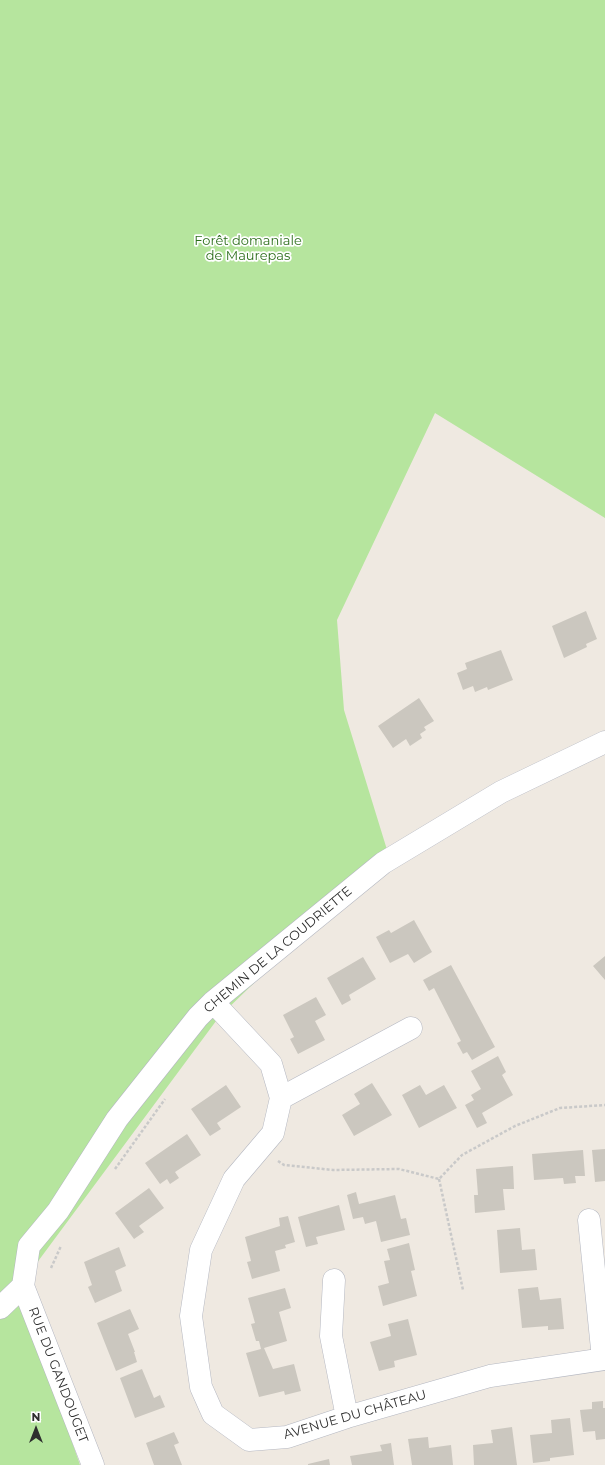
<!DOCTYPE html>
<html>
<head>
<meta charset="utf-8">
<style>
  body { margin:0 }
  #map { position:relative; width:605px; height:1465px; overflow:hidden; background:#efe9e1; font-family:Montserrat,sans-serif }
  canvas { display:block }
  .north { position:absolute; left:16px; top:1409px; width:40px; height:40px; -webkit-text-stroke:3px #fff; paint-order:stroke; rotate:0deg; font-size:11px; font-weight:700; line-height:16px; text-align:center; color:#2e2e2e }
  .north::after { content:''; display:block; margin:auto; width:14px; height:18px; background:#2e2e2e; clip-path:polygon(50% 0,100% 100%,50% 72%,0 100%) }
</style>
</head>
<body>
<div id="map">
<canvas width="605" height="1465"></canvas>
<div class="north">N</div>
</div>
<script>
const context = document.querySelector('canvas').getContext('2d');
context.lineJoin = 'round';
function fill(path, color) { context.fillStyle = color; context.fill(path, 'evenodd'); }
const shape = rows => new Path2D(rows.map(r => 'M' + r).join(''));
function strokePath(path, color, width, dash) { context.strokeStyle = color; context.lineWidth = width; context.lineCap = dash ? 'butt' : 'round'; context.setLineDash(dash || []); context.stroke(path); }
function label(font, color, halo, rows, align = 'center') {
  context.font = font + ' Montserrat,sans-serif'; context.lineWidth = 3.5; context.setLineDash([]); context.textBaseline = 'middle'; context.strokeStyle = halo; context.fillStyle = color; for (const [text, x, y, turn = 0] of rows) {
    context.save(); context.translate(x, y); context.rotate((+turn || 0) * Math.PI / 180); context.textAlign = isNaN(turn) ? turn : align; if (halo) context.strokeText(text, 0, 0); context.fillText(text, 0, 0); context.restore();
  }
}
fill(shape([
  [0,0,605,0,605,518,435,413,337,620,344,710,388,853,219,1017,19,1287,80,1465,0,1465]
]), '#b6e59e');
fill(shape([
  [586,611,597,639,586,644,587,647,564,658,552,626],
  [501,650,513,680,488,690,487,687,475,692,473,686,463,690,457,673,467,669,465,663],
  [419,698,434,721,424,727,426,730,420,734,422,738,410,746,406,739,393,748,378,726],
  [414,920,432,952,414,963,408,954,390,963,376,937,389,930,391,933],
  [605,956,605,980,593,966],
  [363,957,376,979,349,995,351,1000,342,1005,327,978],
  [451,965,495,1047,472,1060,467,1052,463,1054,457,1043,461,1041,434,988,429,991,423,980],
  [316,997,326,1015,315,1021,325,1040,298,1054,290,1039,294,1037,283,1015],
  [498,1056,506,1072,502,1075,513,1095,482,1113,487,1123,477,1128,465,1105,474,1100,471,1095,481,1089,471,1071],
  [372,1083,392,1115,354,1136,342,1115,360,1104,354,1094],
  [226,1085,241,1107,217,1123,221,1129,210,1136,191,1109],
  [420,1085,426,1095,444,1085,457,1108,419,1128,402,1095],
  [187,1134,201,1155,175,1172,179,1178,170,1184,167,1179,160,1184,145,1163],
  [605,1149,605,1181,595,1182,592,1150],
  [583,1150,585,1176,575,1176,576,1183,564,1184,563,1178,534,1180,532,1154],
  [513,1166,514,1189,503,1189,505,1210,475,1213,474,1195,478,1195,476,1169],
  [149,1188,164,1208,139,1226,144,1232,134,1239,115,1213],
  [356,1192,359,1204,395,1195,401,1219,406,1218,410,1235,381,1242,376,1221,365,1224,363,1217,353,1219,347,1195],
  [339,1205,345,1230,316,1237,318,1244,306,1247,298,1217],
  [288,1216,295,1242,285,1245,286,1248,275,1251,280,1271,252,1279,247,1262,251,1261,245,1237,280,1226,279,1218],
  [520,1228,522,1250,535,1249,537,1270,500,1273,497,1230],
  [409,1243,415,1270,411,1271,417,1296,383,1306,378,1286,389,1283,384,1261,390,1260,387,1249],
  [119,1247,126,1266,115,1271,122,1291,95,1303,88,1287,92,1285,84,1262],
  [538,1287,540,1300,561,1298,564,1329,548,1330,548,1326,522,1328,518,1289],
  [285,1288,291,1308,279,1312,287,1341,264,1348,273,1369,294,1364,301,1391,285,1395,284,1391,259,1397,246,1353,261,1349,259,1341,256,1341,251,1324,255,1323,248,1298],
  [130,1309,139,1329,128,1334,135,1352,134,1352,137,1362,116,1371,97,1323],
  [408,1319,417,1355,394,1361,395,1367,379,1371,370,1342,391,1336,388,1324],
  [142,1369,154,1398,160,1395,165,1407,135,1418,120,1378],
  [603,1401,603,1408,605,1408,605,1439,596,1440,595,1431,583,1432,580,1410,592,1409,592,1402],
  [570,1418,574,1455,550,1458,550,1461,533,1463,530,1435,552,1433,551,1420],
  [512,1427,517,1465,474,1465,473,1445,493,1443,491,1430],
  [174,1432,179,1443,174,1445,182,1465,154,1465,146,1443],
  [428,1437,429,1448,451,1445,453,1465,412,1465,408,1439],
  [391,1443,394,1465,352,1465,350,1456,382,1451,380,1445],
  [329,1459,330,1465,308,1465,308,1464]
]), '#cbc7bf');
const minor = shape([
  [213,1002,271,1064,281,1098,273,1133,234,1179,201,1250,191,1316,201,1387,213,1414,249,1440,287,1437,347,1417,490,1376,605,1359],
  [281,1098,411,1028],
  [589,1220,603,1359],
  [334,1280,331,1336,347,1417],
  [23,1286,93,1465],
  [0,1308,23,1286,29,1246,58,1211,117,1119,198,1017,213,1002,383,863,501,792,605,742]
]);
strokePath(minor, '#b4b7c1', 23);
strokePath(shape([
  [278,1161,284,1165,333,1170,399,1169,439,1179,462,1155,515,1126,560,1108,605,1105],
  [115,1169,165,1099],
  [439,1179,463,1290],
  [51,1268,61,1246]
]), '#c9c9c9', 2.5, [3, 2]);
strokePath(minor, '#fff', 22);
label('13px', '#2c6e1b', '#fff', [
  ["Forêt domaniale",248,241],
  ["de Maurepas",248,256]
]);
label('13px', '#2e2e2e', '#fff', [
  ["CHEMIN DE LA COUDRIETTE",278,950,-40],
  ["RUE DU GANDOUGET",58,1375,69],
  ["AVENUE DU CHÂTEAU",355,1415,-16]
]);
</script>
</body>
</html>
